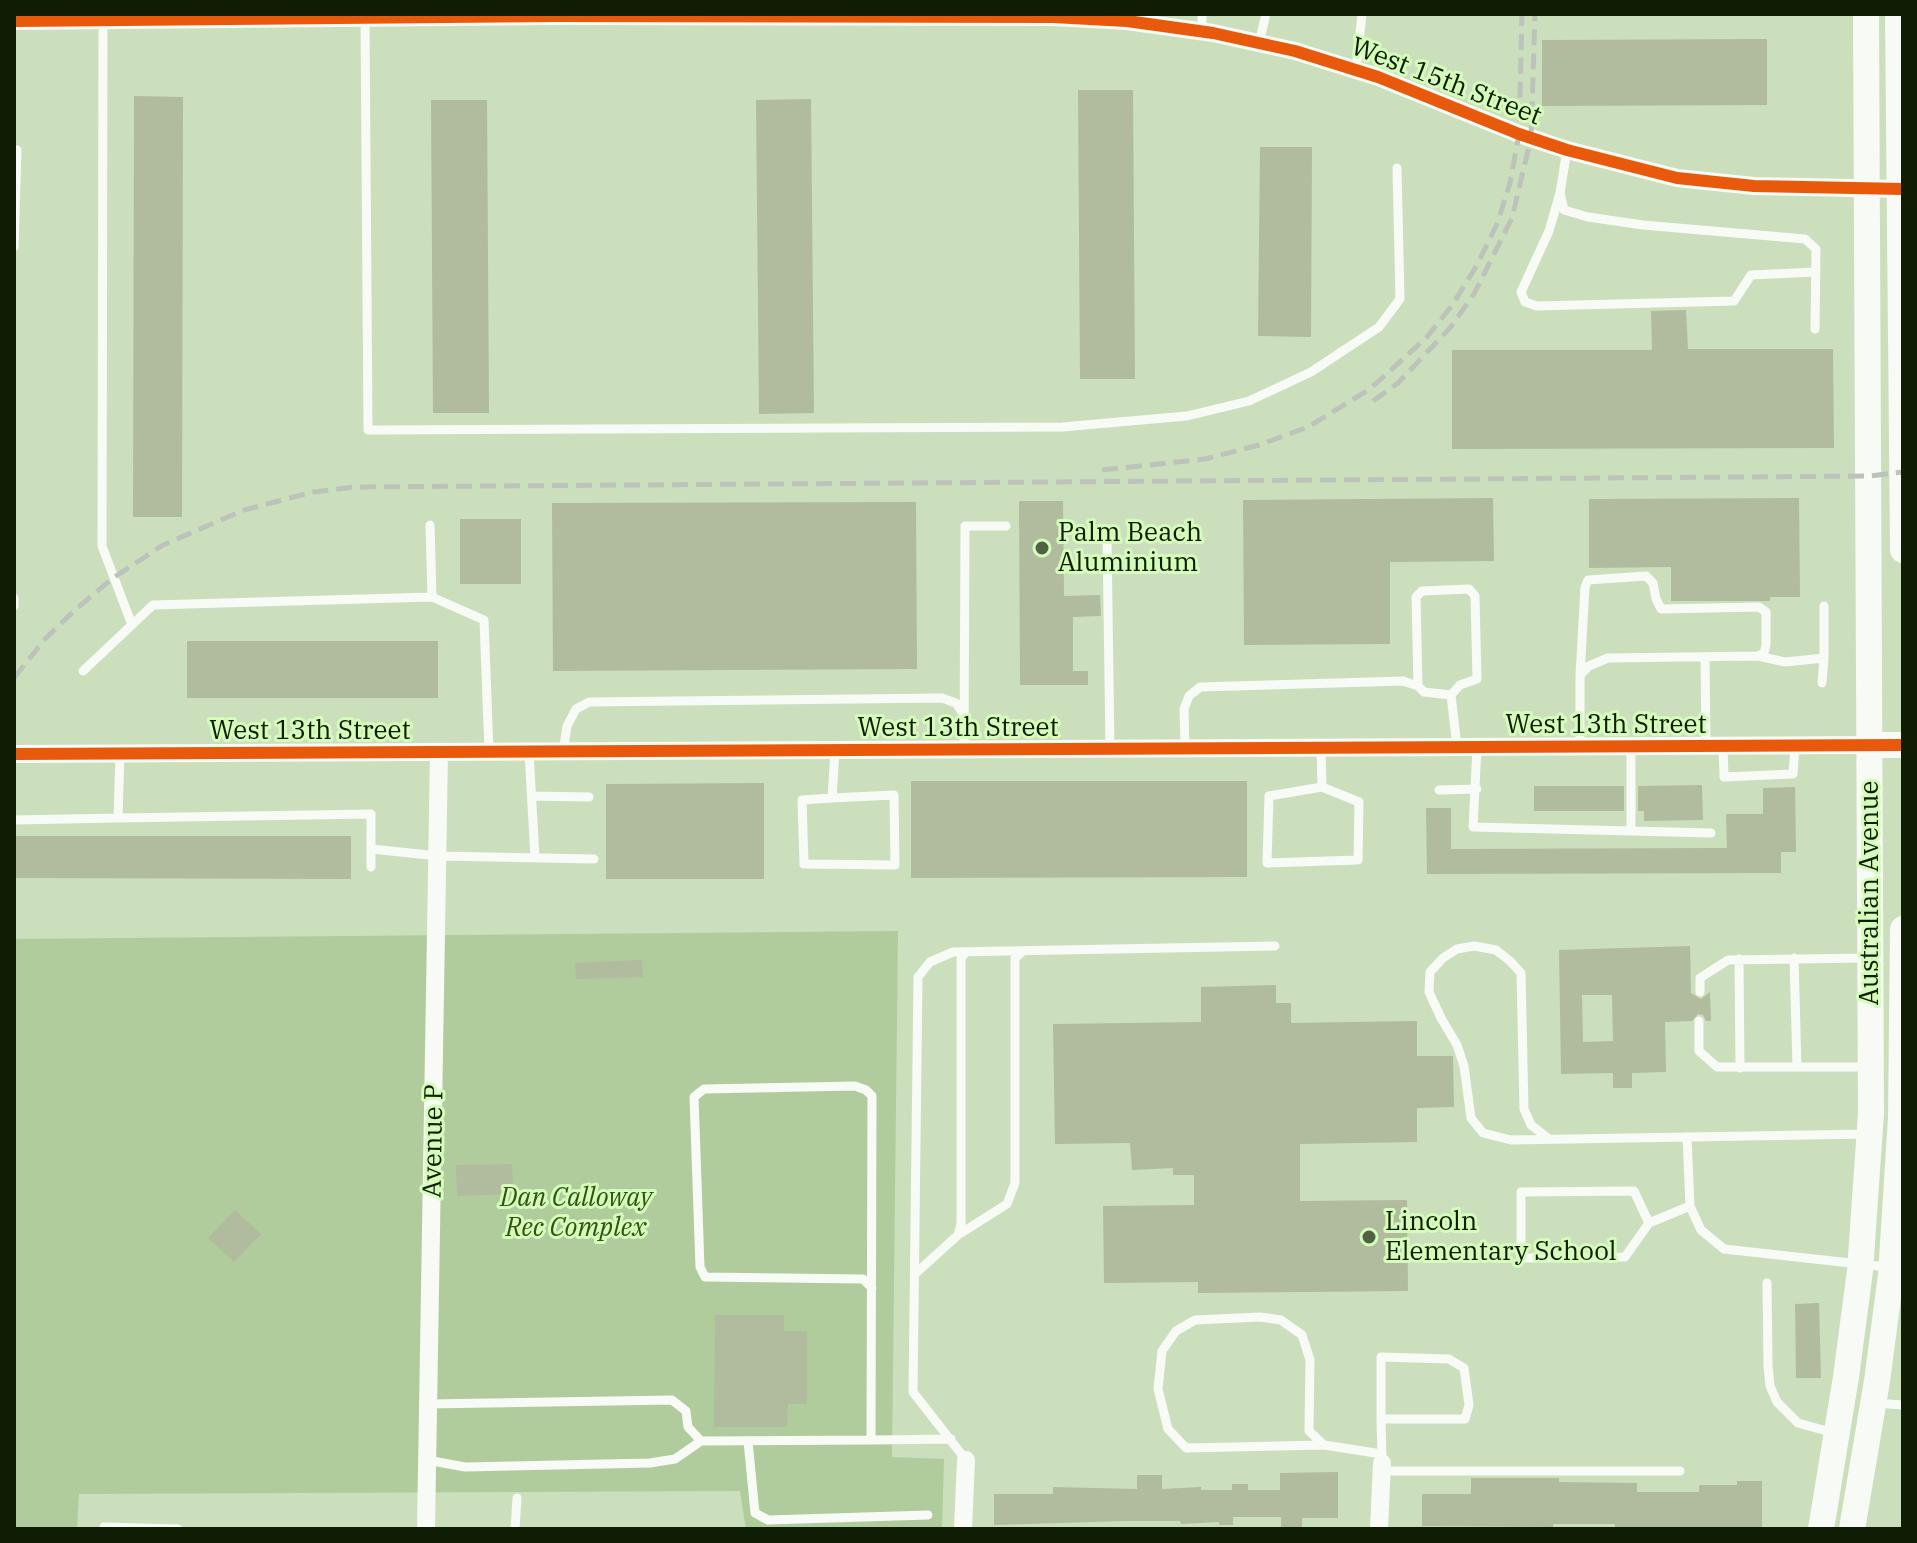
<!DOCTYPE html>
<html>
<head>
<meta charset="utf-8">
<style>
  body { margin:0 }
  #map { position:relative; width:1917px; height:1543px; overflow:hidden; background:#cbdfbd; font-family:"IBM Plex Serif",serif }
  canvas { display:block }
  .frame { position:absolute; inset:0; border:16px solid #0f1d05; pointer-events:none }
</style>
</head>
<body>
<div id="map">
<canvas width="1917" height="1543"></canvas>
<div class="frame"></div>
</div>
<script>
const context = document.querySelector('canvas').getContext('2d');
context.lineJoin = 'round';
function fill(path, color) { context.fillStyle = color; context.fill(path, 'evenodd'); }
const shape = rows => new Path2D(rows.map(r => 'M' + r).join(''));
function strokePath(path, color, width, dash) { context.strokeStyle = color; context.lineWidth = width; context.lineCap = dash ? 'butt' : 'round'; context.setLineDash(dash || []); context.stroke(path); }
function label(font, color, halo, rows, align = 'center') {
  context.font = font + ' "IBM Plex Serif",serif'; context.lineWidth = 6; context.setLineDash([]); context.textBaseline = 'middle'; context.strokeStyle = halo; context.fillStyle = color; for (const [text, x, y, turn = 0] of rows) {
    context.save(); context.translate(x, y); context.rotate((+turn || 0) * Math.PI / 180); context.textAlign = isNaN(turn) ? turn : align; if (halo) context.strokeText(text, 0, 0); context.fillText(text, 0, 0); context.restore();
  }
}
fill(shape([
  [898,931,892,1457,944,1459,942,1529,746,1529,740,1491,79,1494,77,1529,14,1529,14,939]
]), '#b0cc9d');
fill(shape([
  [1767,39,1767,105,1542,106,1542,40],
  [1078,90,1133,90,1135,379,1080,379],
  [134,96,183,97,182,517,133,517],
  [811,99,814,413,759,414,756,100],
  [431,100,487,100,489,413,433,413],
  [1260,147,1312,147,1311,337,1258,336],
  [1686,310,1688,349,1833,349,1834,448,1452,449,1452,350,1652,350,1651,311],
  [1493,498,1494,561,1390,562,1390,644,1244,645,1243,500],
  [1799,498,1800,597,1770,597,1770,601,1671,601,1671,567,1589,568,1589,499],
  [1019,501,1063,501,1064,596,1100,595,1101,616,1073,617,1073,671,1088,671,1088,685,1020,685],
  [916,502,917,669,553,671,552,503],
  [460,519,521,519,521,584,460,584],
  [187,641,438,641,438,698,187,698],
  [911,781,1247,781,1247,877,911,878],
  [764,783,764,879,606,879,606,784],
  [1702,785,1703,820,1644,821,1644,811,1638,811,1638,786],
  [1534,786,1624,786,1624,811,1534,811],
  [1795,787,1796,852,1781,852,1781,873,1427,874,1426,808,1451,808,1451,849,1727,848,1726,814,1763,814,1763,788],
  [14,836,351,836,351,879,14,878],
  [1690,946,1691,993,1701,999,1710,992,1711,1021,1706,1021,1703,1015,1698,1014,1692,1021,1665,1022,1666,1072,1632,1073,1632,1088,1613,1088,1613,1073,1561,1074,1559,950],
  [1582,995,1612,995,1613,1041,1583,1042],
  [642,960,643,977,576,979,575,963],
  [1276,985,1276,1003,1291,1003,1291,1023,1417,1021,1417,1056,1453,1056,1454,1107,1417,1108,1417,1142,1300,1144,1300,1201,1407,1200,1408,1291,1198,1293,1198,1282,1104,1283,1103,1206,1194,1205,1194,1175,1173,1175,1173,1168,1132,1170,1130,1143,1055,1144,1053,1024,1201,1022,1201,987],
  [512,1164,514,1194,457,1196,456,1165],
  [235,1210,261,1234,234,1262,208,1238],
  [1819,1303,1821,1378,1796,1378,1795,1304],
  [715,1315,784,1315,784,1331,807,1331,807,1404,788,1404,787,1427,714,1427],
  [1338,1472,1338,1518,1302,1518,1302,1529,1281,1529,1281,1517,1233,1517,1233,1525,1219,1525,1219,1522,1181,1524,1180,1521,1125,1521,994,1525,994,1494,1053,1494,1053,1487,1137,1489,1137,1475,1162,1475,1162,1489,1201,1487,1201,1490,1232,1490,1232,1484,1248,1484,1248,1490,1280,1490,1280,1473],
  [1471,1478,1559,1478,1559,1482,1637,1483,1637,1492,1699,1492,1699,1485,1737,1485,1737,1481,1762,1481,1762,1529,1615,1528,1615,1524,1553,1524,1553,1527,1422,1526,1422,1494,1471,1494]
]), '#b1bb9e');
strokePath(shape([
  [1202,14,1202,32],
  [365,19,368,430,1062,427,1187,416,1249,401,1311,372,1379,327,1400,299,1397,168],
  [103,21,102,546,132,625],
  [1259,43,1266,14],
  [1356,70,1362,14],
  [14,150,17,150,14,247],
  [1567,150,1560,193,1564,210,1588,217,1643,225,1805,239,1816,249,1815,329],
  [1560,193,1549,231,1521,292,1525,302,1537,306,1734,301,1751,275,1816,272],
  [430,525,432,597],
  [1107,539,1110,749],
  [14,598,14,606],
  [1758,656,1785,662,1824,658,1824,606],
  [1705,657,1706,746],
  [83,671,153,605,432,597,484,620,489,752],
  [1822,683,1824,658],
  [1451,695,1424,692,1418,686,1416,597,1422,591,1469,589,1475,596,1477,679,1460,685,1451,695,1457,747],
  [1723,746,1724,777,1793,774,1795,746],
  [1477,747,1473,827,1631,831,1631,746],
  [1580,747,1580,675,1589,666,1608,658,1758,656,1764,653,1766,645,1766,612,1759,607,1661,609,1656,599,1653,583,1646,576,1588,580,1585,587,1580,675],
  [1321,748,1322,787,1359,802,1358,860,1267,863,1269,796,1322,787],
  [1185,749,1184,709,1189,696,1200,687,1403,681,1418,686],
  [964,750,965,526,1006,526],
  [529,752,535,858],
  [563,752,567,726,576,709,589,702,942,698,956,703,964,715],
  [1439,790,1477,789],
  [532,796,589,797],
  [832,798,894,795,895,865,804,864,802,800,832,798,835,751],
  [118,818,371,814,371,867],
  [14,820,118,818,120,754],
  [1631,831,1711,833],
  [372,849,438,856,594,859],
  [1794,958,1797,1067],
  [1739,959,1740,1068],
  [1700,992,1700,978,1728,960,1867,958],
  [1699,1021,1699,1051,1717,1067,1867,1067],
  [1549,1139,1531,1125,1524,1109,1521,973,1510,961,1496,950,1474,946,1457,949,1443,958,1430,972,1429,992,1441,1018,1457,1045,1464,1066,1471,1118,1483,1133,1511,1140,1867,1134],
  [1690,1206,1701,1230,1724,1249,1887,1267],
  [1649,1223,1634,1191,1521,1192,1521,1258,1625,1257,1649,1223,1690,1206,1687,1137],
  [958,1235,1007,1204,1015,1183,1015,958,1023,951],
  [915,1274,958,1235,961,1224,961,958,966,952],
  [1767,1283,1768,1366,1770,1386,1777,1402,1798,1423,1834,1433],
  [1874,1403,1903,1405],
  [428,1404,672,1400,686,1411,688,1427,701,1441,871,1440,872,1096,866,1090,855,1086,704,1089,694,1097,700,1267,705,1277,863,1279,872,1288],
  [1381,1419,1381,1357,1449,1359,1464,1368,1469,1405,1465,1419,1381,1419,1382,1459],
  [871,1440,951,1439],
  [748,1441,755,1513,768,1520,928,1515],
  [1324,1445,1186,1448,1168,1429,1158,1389,1162,1351,1176,1331,1195,1320,1260,1317,1281,1320,1302,1335,1310,1360,1309,1431,1324,1445,1382,1454],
  [427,1460,465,1467,650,1463,675,1459,701,1441],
  [966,1460,913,1392,918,977,930,962,953,952,1275,946],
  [1382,1471,1680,1471],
  [104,1529,104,1527,178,1529],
  [515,1529,517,1498]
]), '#f7faf5', 9);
strokePath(shape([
  [14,21,554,16,1053,17,1127,21,1213,33,1295,51,1378,77,1519,134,1567,150,1677,178,1754,186,1903,189],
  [14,754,1869,745],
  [426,1529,439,752],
  [963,1529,966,1460],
  [1379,1529,1382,1463]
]), '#f7faf5', 18);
strokePath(shape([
  [1898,14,1903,550],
  [1869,745,1903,745],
  [1821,1529,1846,1377,1860,1271,1871,1113,1866,14],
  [1852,1529,1877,1381,1891,1275,1901,1118,1903,929]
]), '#f7faf5', 26);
strokePath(shape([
  [1373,401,1398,383,1450,328,1474,294,1512,218,1531,138,1535,14],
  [1102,470,1205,459,1259,445,1308,427,1370,389,1427,337,1453,304,1477,265,1497,224,1510,183,1519,134,1522,14],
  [14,678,45,639,76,609,113,578,163,545,244,510,313,492,355,487,1742,477,1869,476,1903,472]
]), '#bdc3ba', 5, [16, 8]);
strokePath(shape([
  [14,21,554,16,1053,17,1127,21,1213,33,1295,51,1378,77,1519,134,1567,150,1677,178,1754,186,1903,189],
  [14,754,1903,745]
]), '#e8590c', 12);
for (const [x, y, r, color] of [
  [1042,548,8,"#516145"],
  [1369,1237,8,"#516145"]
]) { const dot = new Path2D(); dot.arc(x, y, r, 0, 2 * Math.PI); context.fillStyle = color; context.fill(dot); strokePath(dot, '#d5fcbb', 3); }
label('26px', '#0f1d05', '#d5fcbb', [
  ["West 15th Street",1446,82,21],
  ["West 13th Street",1606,725],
  ["West 13th Street",958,728],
  ["West 13th Street",310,731],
  ["Australian Avenue",1870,893,-90],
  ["Avenue P",434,1141,-89]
]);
label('26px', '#0f1d05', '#d5fcbb', [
  ["Palm Beach",1058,533],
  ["Aluminium",1058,563],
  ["Lincoln",1385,1222],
  ["Elementary School",1385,1252]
], 'left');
label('italic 26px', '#30530f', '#d5fcbb', [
  ["Dan Calloway",576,1198],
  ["Rec Complex",576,1228]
]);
</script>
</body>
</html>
